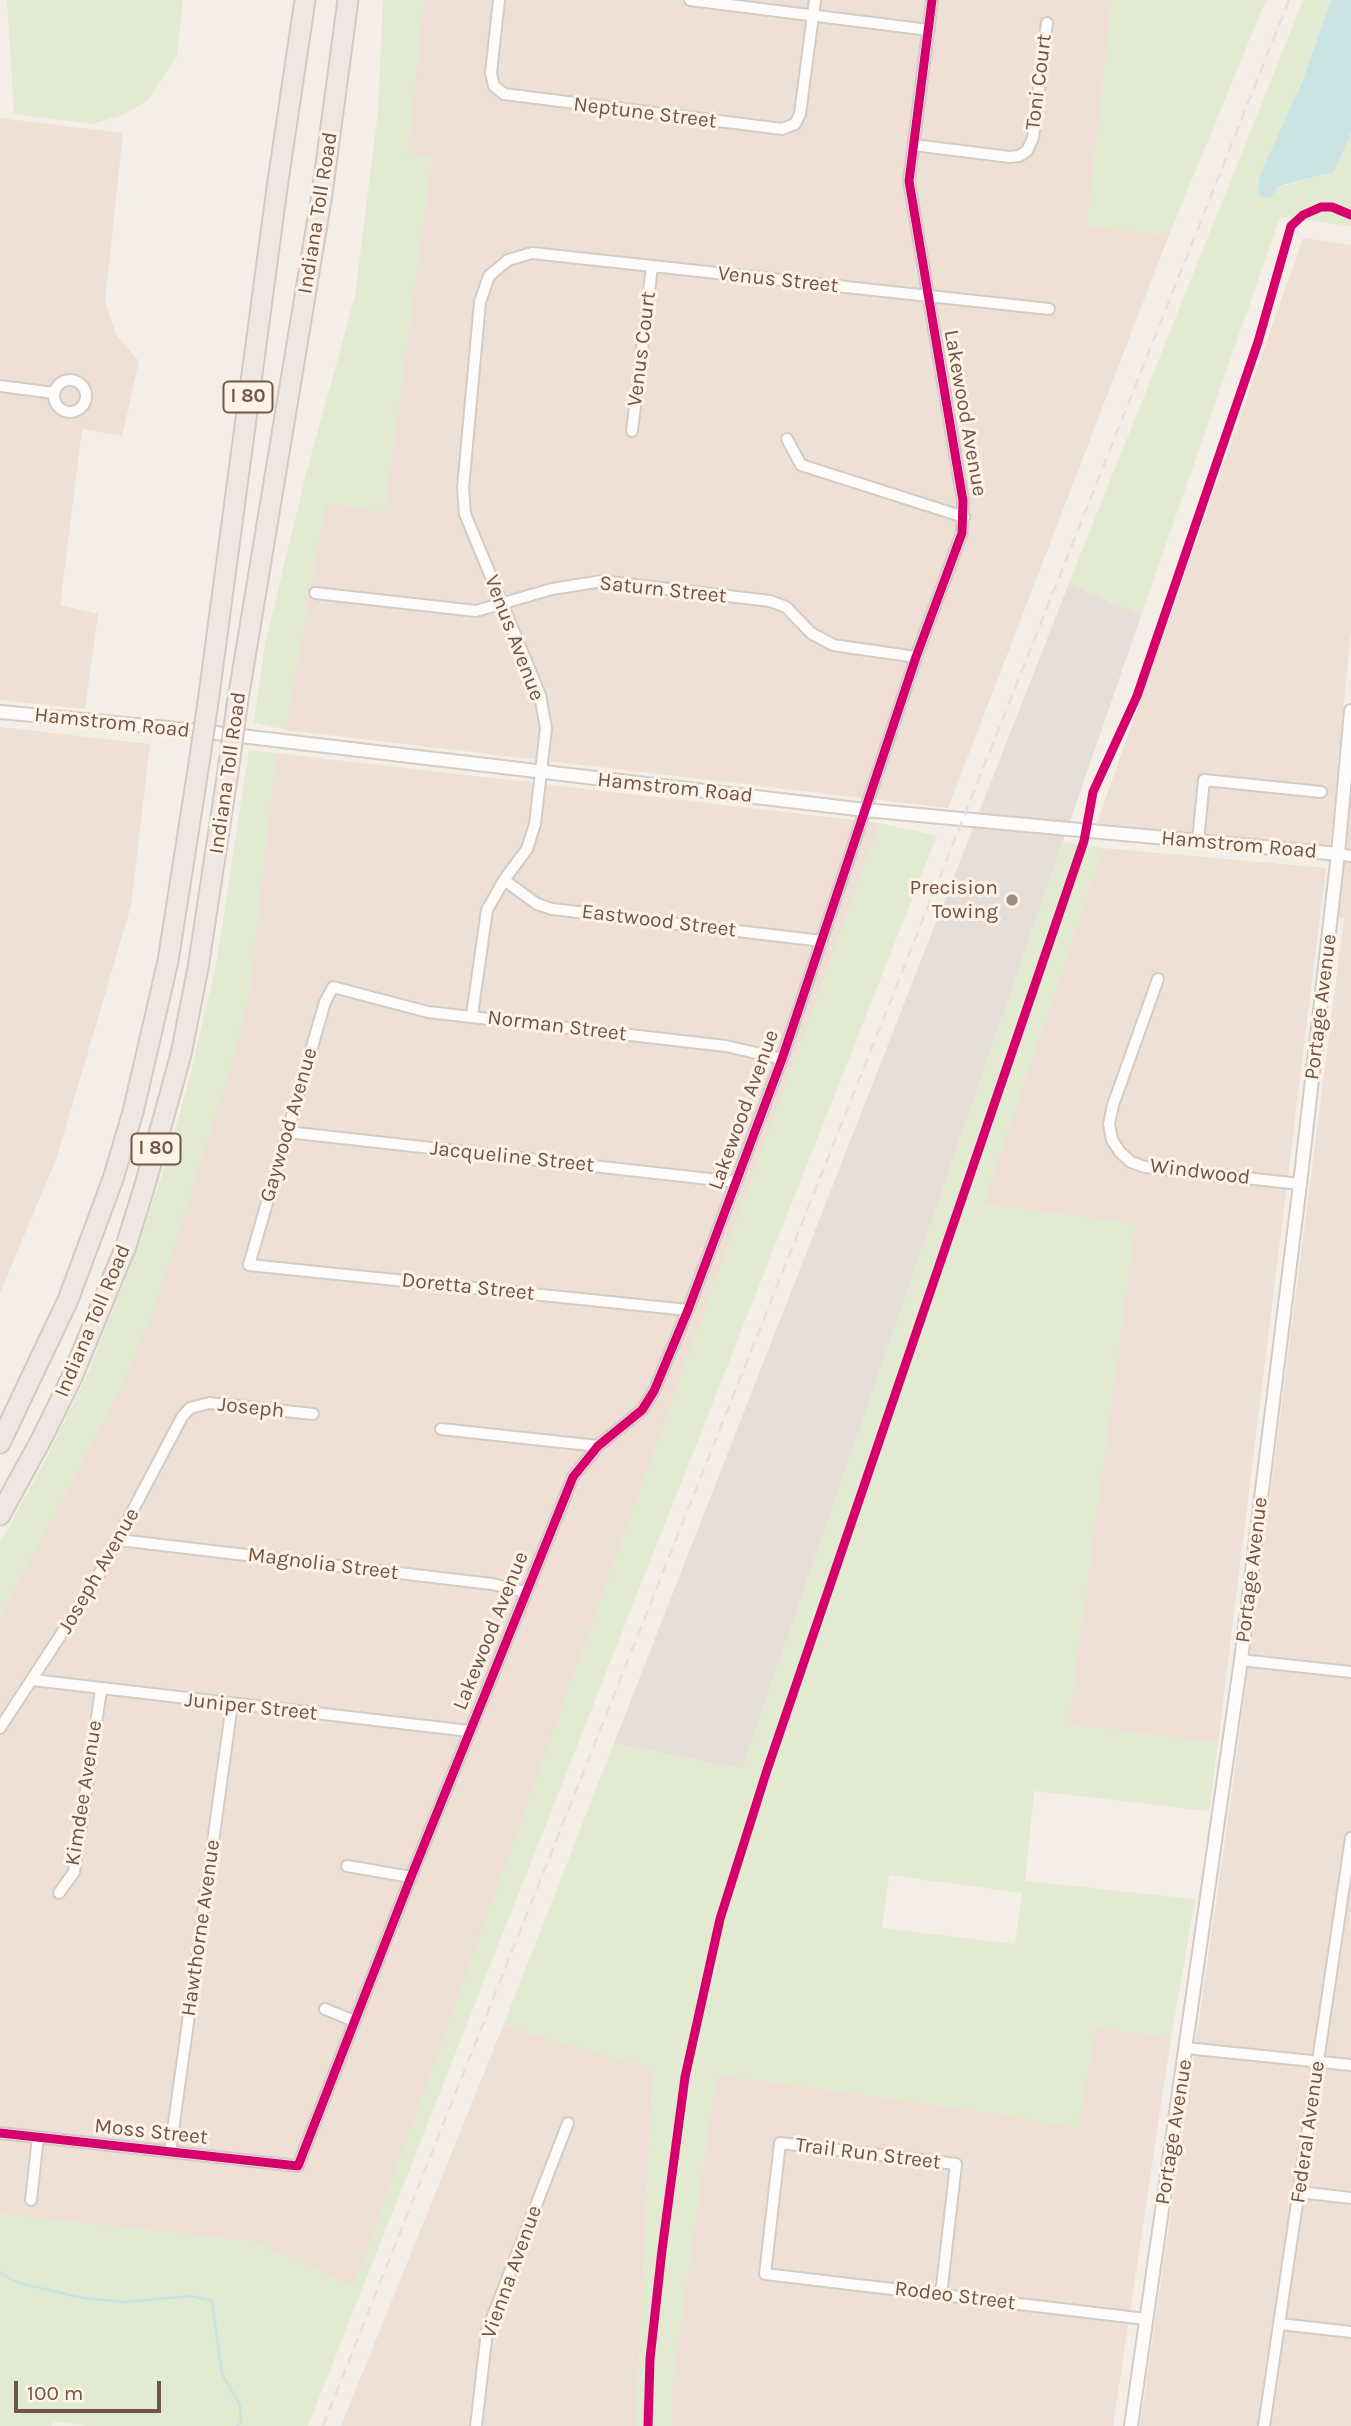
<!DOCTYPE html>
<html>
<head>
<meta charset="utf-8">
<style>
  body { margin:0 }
  #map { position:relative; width:1351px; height:2426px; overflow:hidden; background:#f5eee7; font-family:Karla,sans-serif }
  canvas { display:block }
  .scale { position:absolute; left:14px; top:2381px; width:147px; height:32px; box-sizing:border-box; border:4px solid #705549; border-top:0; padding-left:9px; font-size:21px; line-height:24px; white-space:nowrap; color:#705549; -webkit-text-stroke:5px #fef3e6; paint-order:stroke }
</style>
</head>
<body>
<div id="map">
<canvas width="1351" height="2426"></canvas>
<div class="scale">100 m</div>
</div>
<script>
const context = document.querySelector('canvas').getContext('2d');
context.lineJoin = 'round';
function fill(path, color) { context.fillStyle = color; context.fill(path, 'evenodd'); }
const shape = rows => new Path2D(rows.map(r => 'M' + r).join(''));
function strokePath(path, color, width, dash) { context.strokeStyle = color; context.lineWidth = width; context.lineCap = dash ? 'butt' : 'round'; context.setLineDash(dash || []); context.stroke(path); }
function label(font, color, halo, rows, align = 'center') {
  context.font = font + ' Karla,sans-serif'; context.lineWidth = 6; context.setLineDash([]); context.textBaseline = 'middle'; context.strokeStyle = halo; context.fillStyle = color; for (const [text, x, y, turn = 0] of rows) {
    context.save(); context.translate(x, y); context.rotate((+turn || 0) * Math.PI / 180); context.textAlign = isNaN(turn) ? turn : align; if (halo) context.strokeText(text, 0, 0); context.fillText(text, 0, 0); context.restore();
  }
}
fill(shape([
  [424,0,1112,0,1087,226,1169,235,948,808,285,730,325,503,384,511,432,157,407,154],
  [0,118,123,133,105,301,116,335,139,361,122,436,82,429,60,605,98,614,85,709,0,700],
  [1303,238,1351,245,1351,629,1330,849,1097,823],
  [1351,711,1351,2426,1140,2426,1233,1785,1344,918,1331,916],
  [0,727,150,744,131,906,57,1157,0,1293],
  [276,753,880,823,354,2287,255,2242,0,2214,0,1616,120,1389,248,1001],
  [1103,848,1326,868,1218,1743,1068,1725,1135,1224,983,1204],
  [503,2026,653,2068,636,2426,341,2426],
  [1096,2027,1171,2038,1113,2426,672,2426,672,2383,716,2074,993,2113,1077,2127]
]), '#eee0d4');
fill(shape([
  [1069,583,1141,616,742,1769,614,1743]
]), '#e7ded8');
fill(shape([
  [7,0,183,0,177,55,148,100,123,115,92,124,14,114],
  [383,0,424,0,407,154,432,157,384,511,325,503,285,730,254,722,265,644,306,474,355,296,378,111],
  [1112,0,1266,0,1169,235,1087,226],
  [1303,0,1331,0,1292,107,1277,188,1334,172,1351,133,1351,226,1280,217,1141,616,1069,583],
  [249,750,276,753,248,1001,227,1081,150,1321,120,1389,0,1616,0,1542,42,1467,88,1373,131,1265,161,1178,190,1077,216,965],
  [880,823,937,836,308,2426,89,2426,53,2421,52,2426,0,2426,0,2214,255,2242,354,2286],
  [1063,842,1103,848,983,1204,1135,1224,1068,1725,1218,1743,1209,1811,1034,1791,1025,1881,1195,1899,1171,2038,1096,2027,1078,2128,993,2113,716,2074,672,2383,672,2426,636,2426,653,2069,503,2026,614,1743,742,1769],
  [889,1875,1022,1893,1015,1944,882,1928]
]), '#e2ead2');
fill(shape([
  [1331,0,1351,0,1351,133,1334,172,1283,185,1277,188,1270,198,1262,197,1258,193,1260,175,1301,84]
]), '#cae4e4');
strokePath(shape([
  [0,2273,19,2283,83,2298,125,2302,190,2296,212,2301,222,2374,240,2405,241,2423,237,2426]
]), '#cae4e4', 2.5);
const minor = shape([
  [499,0,491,73,494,86,504,94,782,129,795,124,800,114,815,0],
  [690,0,929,30],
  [914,145,1010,157,1019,156,1027,151,1033,138,1047,23],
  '54 396a16 16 0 1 1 32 0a16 16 0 1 1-32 0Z',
  [0,386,54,393],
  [632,431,652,267],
  [787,439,801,465,964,517],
  [315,593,476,611,552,589,602,581,770,601,786,607,811,633,833,645,916,657],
  [1198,841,1204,780,1321,792],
  [1338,854,1351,856],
  [504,880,537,904,552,909,822,941],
  [1158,979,1113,1105,1109,1124,1112,1140,1120,1152,1131,1162,1145,1167,1300,1184],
  [472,1015,487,910,504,880,527,849,535,824,546,728,540,695,465,514,463,488,480,302,489,276,508,260,532,253,1049,309],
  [287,1132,736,1182],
  [688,1310,249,1265,325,1002,333,987,428,1012,726,1046,782,1059],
  [441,1429,598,1446],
  [119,1540,492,1584,526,1592],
  [1241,1660,1351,1672],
  [33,1680,469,1731],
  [0,1728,94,1584,182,1417,190,1408,209,1403,313,1414],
  [347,1866,411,1877],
  [59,1893,74,1872,101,1690],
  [325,2009,354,2021],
  [1186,2048,1351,2065],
  [0,2133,298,2166,411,1877,573,1477,598,1446,642,1410,654,1391,688,1310,782,1059,916,657,962,533,963,501,909,181,932,0],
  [170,2152,232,1704],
  [1299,2192,1351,2198],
  [31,2200,38,2137],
  [941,2295,956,2164,780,2143,765,2274,1146,2319],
  [1280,2324,1351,2332],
  [476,2426,487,2331,568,2123],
  [1264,2426,1351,1838]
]);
const tertiary = shape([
  [0,712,199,731,865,810,1338,854],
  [1131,2426,1241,1660,1300,1184,1338,854,1351,711]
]);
const motorway = shape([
  [208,702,277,188,305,0],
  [237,705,322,194,348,0],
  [0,1443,68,1300,113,1179,133,1112,168,961,200,757],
  [0,1515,42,1438,72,1377,126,1246,145,1185,181,1054,198,968,230,758]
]);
strokePath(minor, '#d3cbc5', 14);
strokePath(tertiary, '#d3cbc5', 16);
strokePath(motorway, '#d3cac4', 23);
strokePath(minor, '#fefcfb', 10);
strokePath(tertiary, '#fefcfb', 12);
strokePath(motorway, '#f0e6e3', 19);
strokePath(shape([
  [323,2426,1289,0]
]), '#e3e0e3', 2.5, [10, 7]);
const motorwayBridge = shape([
  [200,757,208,702],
  [230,758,237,705]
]);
strokePath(motorwayBridge, '#d3cac4', 23, []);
strokePath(motorwayBridge, '#f0e6e3', 19);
strokePath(shape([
  [0,2133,298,2166,411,1877,573,1477,598,1446,642,1410,654,1391,688,1310,782,1059,916,657,962,533,963,501,909,181,932,0],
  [648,2426,650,2359,662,2250,685,2077,720,1919,767,1770,1084,841,1093,792,1137,696,1258,342,1291,226,1303,215,1321,207,1332,207,1351,215]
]), '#d6006c', 9);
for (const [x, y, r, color] of [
  [1012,900,7,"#9f8b80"]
]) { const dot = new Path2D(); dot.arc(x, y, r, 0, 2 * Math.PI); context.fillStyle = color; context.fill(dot); strokePath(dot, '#fef3e6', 2.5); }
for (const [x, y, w] of [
  [248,397,49],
  [156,1149,49]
]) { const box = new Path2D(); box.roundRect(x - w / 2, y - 15.5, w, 31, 5); context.fillStyle = '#fef3e6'; context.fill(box); strokePath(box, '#705549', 2); }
label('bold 19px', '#705549', null, [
  ["I 80",248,397],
  ["I 80",156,1149]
]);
label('21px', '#705549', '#fef3e6', [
  ["Toni Court",1039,82,-83],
  ["Neptune Street",645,113,7],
  ["Indiana Toll Road",318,213,-81],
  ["Venus Street",778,280,6],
  ["Venus Court",642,349,-83],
  ["Lakewood Avenue",965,413,80],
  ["Saturn Street",663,590,6],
  ["Venus Avenue",514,638,69],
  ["Hamstrom Road",112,723,6],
  ["Indiana Toll Road",228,773,-82],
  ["Hamstrom Road",675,788,6],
  ["Hamstrom Road",1239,845,5],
  ["Eastwood Street",659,921,7],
  ["Portage Avenue",1321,1007,-83],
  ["Norman Street",557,1026,7],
  ["Lakewood Avenue",744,1110,-70],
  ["Gaywood Avenue",289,1125,-74],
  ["Jacqueline Street",512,1157,6],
  ["Windwood",1200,1172,7],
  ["Doretta Street",468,1287,6],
  ["Indiana Toll Road",93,1321,-67],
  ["Joseph",251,1408,6],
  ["Magnolia Street",323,1564,7],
  ["Portage Avenue",1252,1570,-83],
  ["Joseph Avenue",99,1571,-60],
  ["Lakewood Avenue",491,1631,-68],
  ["Juniper Street",251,1707,6],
  ["Kimdee Avenue",84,1793,-81],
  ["Hawthorne Avenue",201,1928,-82],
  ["Moss Street",151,2132,6],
  ["Portage Avenue",1174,2132,-81],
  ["Federal Avenue",1308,2132,-82],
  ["Trail Run Street",868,2154,7],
  ["Vienna Avenue",512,2272,-70],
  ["Rodeo Street",955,2296,7]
]);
label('21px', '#705549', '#fef3e6', [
  ["Precision",998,888],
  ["Towing",998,912]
], 'right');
</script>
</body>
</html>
